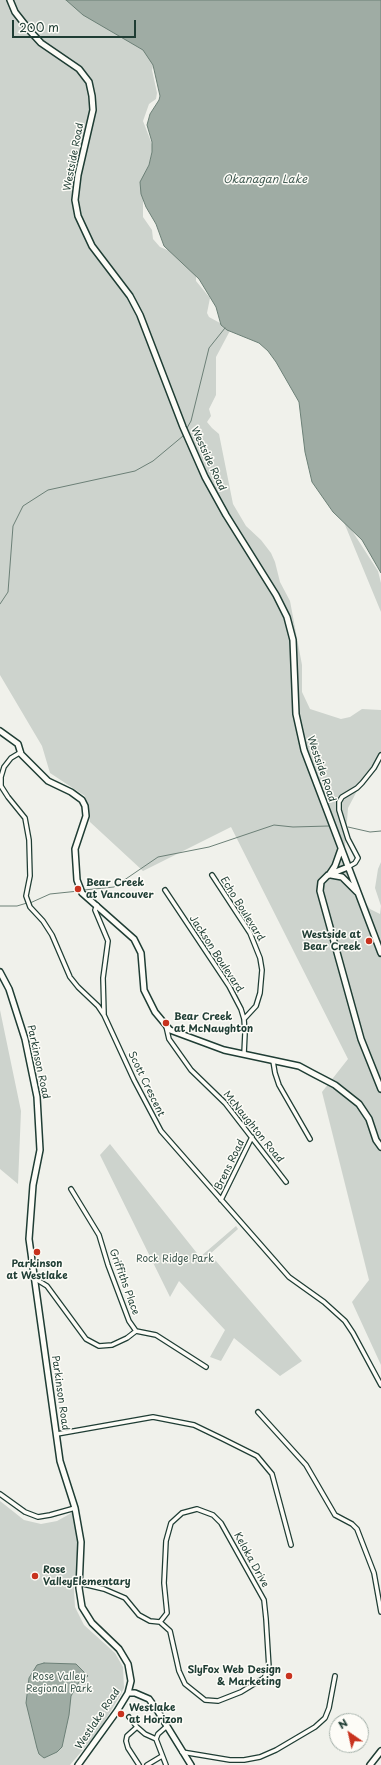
<!DOCTYPE html>
<html>
<head>
<meta charset="utf-8">
<style>
  body { margin:0 }
  #map { position:relative; width:381px; height:1765px; overflow:hidden; background:#f0f1eb; font-family:"Playpen Sans",sans-serif }
  canvas { display:block }
  .north { position:absolute; left:329px; top:1713px; width:40px; height:40px; box-sizing:border-box; background:#fdfcf7; border:1px solid #a4b0a9; border-radius:50%; rotate:326deg; font-size:11px; font-weight:700; line-height:16px; text-align:center; color:#1f3d34 }
  .north::after { content:''; display:block; margin:auto; width:14px; height:18px; background:#c8321e; clip-path:polygon(50% 0,100% 100%,50% 72%,0 100%) }
  .scale { position:absolute; left:12px; top:20px; width:124px; height:18px; box-sizing:border-box; border:2px solid #1f3d34; border-top:0; padding-left:5px; font-size:12px; line-height:14px; white-space:nowrap; color:#1f3d34; -webkit-text-stroke:3px #fdfcf7; paint-order:stroke }
</style>
</head>
<body>
<div id="map">
<canvas width="381" height="1765"></canvas>
<div class="north">N</div>
<div class="scale">200 m</div>
</div>
<script>
const context = document.querySelector('canvas').getContext('2d');
context.lineJoin = 'round';
function fill(path, color) { context.fillStyle = color; context.fill(path, 'evenodd'); }
const shape = rows => new Path2D(rows.map(r => 'M' + r).join(''));
function strokePath(path, color, width, dash) { context.strokeStyle = color; context.lineWidth = width; context.lineCap = dash ? 'butt' : 'round'; context.setLineDash(dash || []); context.stroke(path); }
function label(font, color, halo, rows, align = 'center') {
  context.font = font + ' "Playpen Sans",sans-serif'; context.lineWidth = 3; context.setLineDash([]); context.textBaseline = 'middle'; context.strokeStyle = halo; context.fillStyle = color; for (const [text, x, y, turn = 0] of rows) {
    context.save(); context.translate(x, y); context.rotate((+turn || 0) * Math.PI / 180); context.textAlign = isNaN(turn) ? turn : align; if (halo) context.strokeText(text, 0, 0); context.fillText(text, 0, 0); context.restore();
  }
}
fill(shape([
  [0,0,76,0,142,42,154,62,152,70,157,93,156,99,149,104,143,121,153,147,149,165,143,181,143,217,152,230,153,239,160,247,172,252,196,274,196,281,210,298,207,313,209,317,220,323,233,325,216,357,216,395,209,409,211,416,207,422,212,428,219,434,233,504,246,526,261,540,271,553,275,562,280,582,290,601,302,665,302,692,310,709,341,719,350,717,362,709,381,710,381,760,358,789,348,808,344,861,348,878,370,909,380,914,381,906,375,888,378,869,381,862,381,1365,352,1302,369,1280,322,1092,348,1059,231,827,143,871,90,822,85,796,50,773,42,746,0,675],
  [343,520,349,526,378,571,381,583,381,612],
  [0,1010,21,1111,18,1184,0,1169],
  [110,1144,200,1257,236,1226,238,1229,210,1254,302,1361,280,1376,234,1338,221,1361,210,1357,225,1330,179,1281,170,1297,100,1155],
  [0,1501,24,1520,41,1524,57,1521,75,1511,79,1564,74,1590,75,1607,84,1625,115,1653,123,1667,124,1688,120,1696,98,1732,70,1765,0,1765]
]), '#cdd3cd');
const water = shape([
  [66,0,381,0,381,573,362,540,333,512,312,482,305,452,299,402,276,362,268,351,259,343,227,330,221,325,216,307,199,279,164,246,156,224,146,207,141,194,140,182,149,165,152,152,152,142,147,125,150,114,159,100,160,96,153,65,143,50,83,15,66,0],
  [44,1663,76,1664,88,1676,79,1682,71,1696,69,1715,62,1747,57,1752,44,1758,39,1754,37,1748,26,1703,29,1678,37,1665,44,1663]
]);
fill(water, '#9faca4');
strokePath(water, '#6c8077', 1);
strokePath(shape([
  [187,428,191,421,209,348,225,328],
  [0,604,8,592,13,526,23,506,48,490,135,471,153,461,183,436],
  [348,827,370,832,381,831],
  [84,890,114,887,158,857,209,847,274,825,293,827,329,826],
  [30,903,50,894,79,891],
  [0,906,17,906,27,903]
]), '#6c8077', 1);
const street = shape([
  [21,752,11,758,4,767,1,777,1,786,8,797,25,818,29,840,30,876,26,896,30,907,43,921,52,935,70,977,78,987,98,1006,104,1015,134,1080,161,1131,289,1277,324,1302,345,1321,353,1333,381,1385],
  [348,867,355,863,358,858,348,839,339,810,339,802,342,797,357,788,362,783,374,768,381,755],
  [212,875,250,933,260,958,262,970,260,993,256,1006,244,1019],
  [165,890,229,986,241,1009,244,1019,245,1033,244,1054],
  [97,905,95,910,108,941,103,978,104,1014],
  [166,1026,169,1039,191,1070,225,1103,286,1182],
  [273,1061,275,1073,279,1085,310,1139],
  [71,1189,99,1235,108,1265,129,1321,136,1331,156,1335,206,1367],
  [221,1200,252,1137],
  [34,1278,47,1286,86,1339,99,1346,112,1345,127,1338,136,1331],
  [258,1412,306,1465,335,1515,352,1524,357,1529,374,1573,381,1612],
  [57,1434,153,1417,194,1425,223,1439,257,1456,272,1474,291,1545],
  [0,1494,25,1512,38,1517,50,1515,75,1508],
  [197,1509,213,1515,221,1523,264,1600,266,1619,269,1668,264,1678,241,1692,218,1701,205,1700,185,1684,179,1671,170,1631,160,1622,167,1613,164,1583,166,1541,171,1523,182,1513,197,1509],
  [79,1583,104,1589,125,1598,139,1615,150,1621,160,1622],
  [129,1717,137,1727,127,1736,126,1741,128,1748,139,1765],
  [137,1727,145,1734,156,1739],
  [182,1752,230,1760,244,1760,260,1757,276,1750,315,1727,325,1718,329,1708,335,1676],
  [147,1765,162,1756],
  [166,1765,156,1739,158,1734,167,1726]
]);
const secondary = shape([
  [10,0,15,12,30,31,41,43,79,69,89,82,92,96,93,110,78,175,75,200,78,216,92,246,130,296,140,315,183,427,205,477,226,515,276,595,287,617,293,640,296,714,304,750,381,953],
  [0,731,18,744,21,754,48,781,71,792,82,800,85,806,86,816,75,849,77,880,82,893,134,939,141,953,144,990,155,1012,170,1030,224,1050,299,1066,312,1073,335,1085,359,1104,369,1119,376,1140,381,1147],
  [348,867,328,875,321,882,320,891,361,1039,381,1089],
  [329,875,335,866,341,849],
  [331,875,342,877,357,892],
  [0,972,9,989,25,1039,37,1097,40,1150,33,1185,29,1239,60,1461,75,1508,81,1542,79,1588,82,1607,92,1623,119,1649,128,1664,131,1681,128,1693,117,1711,78,1765],
  [128,1693,135,1693,149,1699,157,1710,191,1765],
  [370,1765,381,1751]
]);
strokePath(street, '#1f3d34', 6);
strokePath(secondary, '#1f3d34', 8);
strokePath(street, '#fdfcf7', 3.5);
strokePath(secondary, '#fdfcf7', 5);
for (const [x, y, r, color] of [
  [78,889,4,"#c8321e"],
  [369,941,4,"#c8321e"],
  [166,1023,4,"#c8321e"],
  [37,1252,4,"#c8321e"],
  [35,1576,4,"#c8321e"],
  [289,1676,4,"#c8321e"],
  [121,1714,4,"#c8321e"]
]) { const dot = new Path2D(); dot.arc(x, y, r, 0, 2 * Math.PI); context.fillStyle = color; context.fill(dot); strokePath(dot, '#fdfcf7', 1.5); }
label('10px', '#1f3d34', '#fdfcf7', [
  ["Westside Road",74,157,-79],
  ["Westside Road",208,459,65],
  ["Westside Road",321,769,71],
  ["Echo Boulevard",242,909,58],
  ["Jackson Boulevard",216,954,57],
  ["Parkinson Road",38,1062,78],
  ["Scott Crescent",146,1084,64],
  ["McNaughton Road",253,1127,51],
  ["Brens Road",230,1165,-64],
  ["Griffiths Place",124,1282,70],
  ["Parkinson Road",60,1393,82],
  ["Keloka Drive",251,1560,61],
  ["Westlake Road",98,1719,-56]
]);
label('bold 10px', '#1f3d34', '#fdfcf7', [
  ["Bear Creek",86,883],
  ["at Vancouver",86,895],
  ["Westside at",361,935,"right"],
  ["Bear Creek",361,947,"right"],
  ["Bear Creek",174,1017],
  ["at McNaughton",174,1029],
  ["Parkinson",37,1264,"center"],
  ["at Westlake",37,1276,"center"],
  ["Rose",43,1570],
  ["ValleyElementary",43,1582],
  ["SlyFox Web Design",281,1670,"right"],
  ["& Marketing",281,1682,"right"],
  ["Westlake",129,1708],
  ["at Horizon",129,1720]
], 'left');
label('10px', '#425b53', '#fdfcf7', [
  ["Rock Ridge Park",175,1259],
  ["Rose Valley",59,1677],
  ["Regional Park",59,1689]
]);
label('italic 11px', '#455e56', '#fdfcf7', [
  ["Okanagan Lake",265,180]
]);
</script>
</body>
</html>
